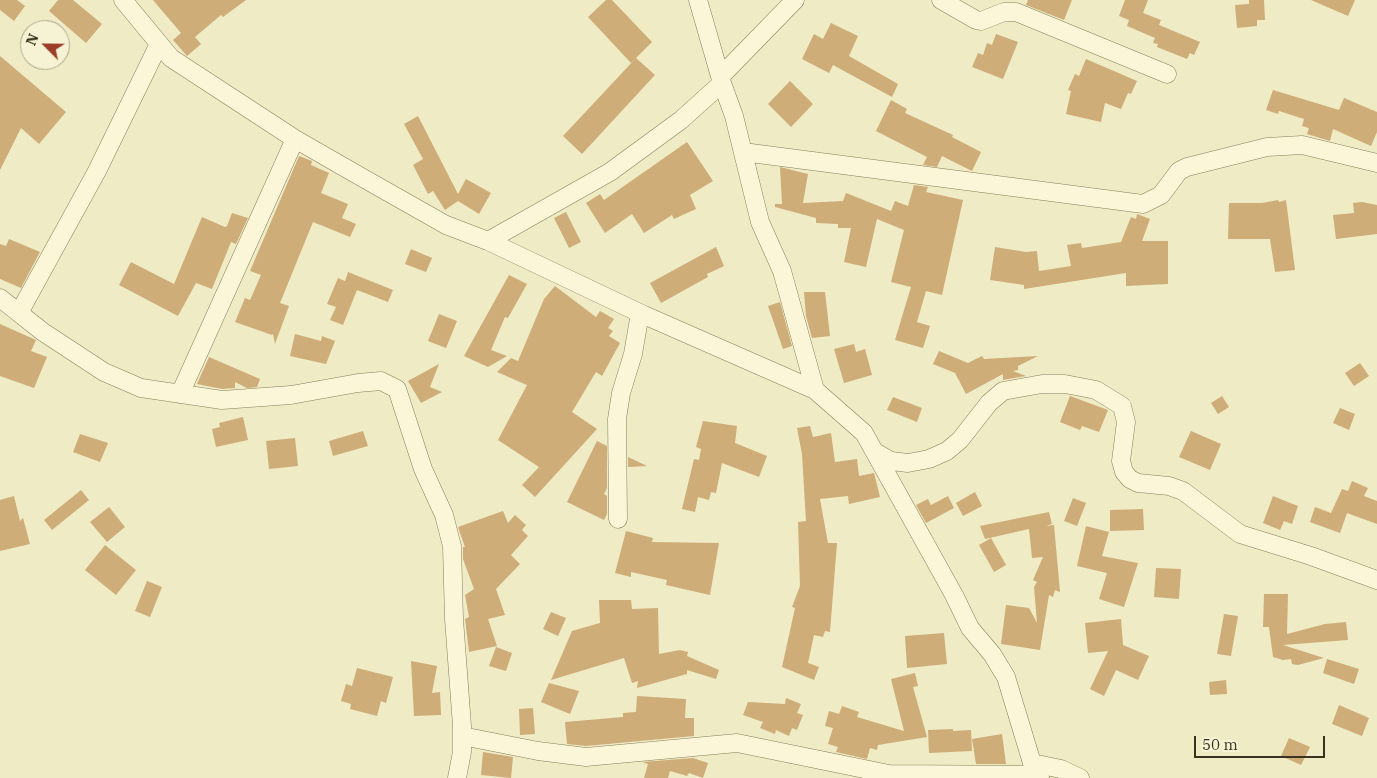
<!DOCTYPE html>
<html>
<head>
<meta charset="utf-8">
<style>
  body { margin:0 }
  #map { position:relative; width:1377px; height:778px; overflow:hidden; background:#efebc4; font-family:"IBM Plex Serif",serif }
  canvas { display:block }
  .north { position:absolute; left:20px; top:20px; width:50px; height:50px; box-sizing:border-box; background:#f6f3d4; border:1px solid #aba58b; border-radius:50%; rotate:293deg; font-size:14px; font-weight:700; line-height:20px; text-align:center; color:#3a311e }
  .north::after { content:''; display:block; margin:auto; width:18px; height:22px; background:#9b3e28; clip-path:polygon(50% 0,100% 100%,50% 72%,0 100%) }
  .scale { position:absolute; left:1194px; top:736px; width:131px; height:22px; box-sizing:border-box; border:2px solid #3a311e; border-top:0; padding-left:6px; font-size:15px; line-height:18px; white-space:nowrap; color:#3a311e; -webkit-text-stroke:4px #f6f3d4; paint-order:stroke }
</style>
</head>
<body>
<div id="map">
<canvas width="1377" height="778"></canvas>
<div class="north">N</div>
<div class="scale">50 m</div>
</div>
<script>
const context = document.querySelector('canvas').getContext('2d');
context.lineJoin = 'round';
function fill(path, color) { context.fillStyle = color; context.fill(path, 'evenodd'); }
const shape = rows => new Path2D(rows.map(r => 'M' + r).join(''));
function strokePath(path, color, width, dash) { context.strokeStyle = color; context.lineWidth = width; context.lineCap = dash ? 'butt' : 'round'; context.setLineDash(dash || []); context.stroke(path); }
fill(shape([
  [0,0,17,0,25,6,14,21,0,10],
  [58,0,73,0,102,24,86,43,49,11],
  [153,0,246,0,223,17,221,15,195,37,201,44,187,56,173,40,181,33],
  [606,0,612,0,652,42,631,63,588,17],
  [1028,0,1072,0,1064,20,1026,5],
  [1125,0,1148,0,1143,13,1161,20,1159,25,1200,42,1194,55,1190,53,1187,59,1157,47,1158,44,1153,43,1155,38,1127,26,1129,20,1119,16],
  [1249,0,1264,0,1265,20,1257,20,1257,26,1237,28,1235,5,1249,4],
  [1311,0,1355,0,1348,16],
  [831,23,858,36,849,56,898,84,892,97,833,65,829,73,802,59,814,34,823,39],
  [996,34,1018,42,1003,79,972,67,978,53,983,55,987,43,992,45],
  [0,56,66,112,39,144,21,128,0,170],
  [636,58,655,75,582,154,563,136],
  [1086,59,1137,81,1131,94,1128,93,1121,109,1105,103,1101,122,1066,114,1071,91,1068,90,1075,74,1079,76],
  [790,81,813,104,791,127,768,104],
  [1273,90,1339,110,1344,98,1377,112,1377,132,1371,146,1333,129,1330,141,1307,134,1309,128,1302,126,1304,119,1279,111,1278,114,1266,110],
  [891,100,907,109,905,113,953,135,952,137,981,152,972,171,942,156,937,167,923,165,927,157,876,131],
  [418,116,458,194,466,179,491,193,479,214,458,201,445,210,433,191,428,194,413,165,423,159,404,124],
  [687,142,713,181,690,195,696,209,674,219,672,215,644,233,632,214,605,233,586,203,600,194,604,200],
  [299,156,312,161,311,165,329,173,321,193,348,204,342,218,356,224,350,237,313,222,280,303,289,306,275,344,273,334,272,335,235,322,245,298,250,300,261,275,250,271],
  [780,167,808,174,803,203,843,201,846,193,891,211,895,201,908,206,914,185,928,187,926,192,963,200,942,295,926,291,917,322,930,326,923,348,895,340,911,287,891,282,904,230,877,219,866,267,844,262,851,228,838,228,838,224,816,223,816,218,775,207,775,204,782,204],
  [1278,200,1279,202,1286,200,1295,270,1275,272,1270,239,1228,239,1229,203,1262,203],
  [1362,202,1377,205,1377,234,1336,239,1333,215,1354,213,1353,203],
  [566,212,581,242,569,248,554,218],
  [232,213,248,218,236,244,231,242,212,289,196,283,178,316,119,285,131,262,174,284,202,217,225,227,227,226],
  [1137,214,1150,219,1142,241,1168,241,1168,284,1126,286,1126,273,1024,289,1024,285,990,280,995,247,1026,252,1037,251,1039,271,1071,266,1067,245,1081,243,1082,248,1121,242,1131,217,1136,219],
  [9,239,40,252,21,288,0,279,0,244,6,246],
  [716,247,724,266,707,274,708,277,661,303,650,283],
  [411,249,432,258,426,272,405,264],
  [348,272,393,290,388,302,357,290,343,325,330,320,336,307,327,304,338,278,345,281],
  [509,275,527,284,508,318,505,317,491,350,507,356,488,367,464,356],
  [555,286,596,317,600,311,614,319,608,328,613,331,609,336,620,343,602,376,596,372,572,412,597,429,535,497,522,485,539,467,498,440,527,385,497,372,511,358,518,361,544,299],
  [804,292,825,292,830,336,812,338,806,316],
  [780,302,792,346,783,349,768,306],
  [439,314,457,321,446,348,428,341],
  [0,324,36,340,31,351,47,357,34,388,0,376],
  [295,334,321,341,322,336,335,341,326,364,290,356],
  [854,344,856,352,865,349,872,375,844,383,834,349],
  [939,351,968,363,982,356,984,359,1038,356,1018,366,1018,370,1013,371,1026,376,1003,380,1003,374,966,394,955,373,933,364],
  [209,357,260,379,257,387,247,388,235,382,235,388,222,389,197,384],
  [1360,363,1369,376,1354,386,1345,373],
  [439,364,430,387,442,392,421,403,408,381],
  [1070,396,1108,410,1099,432,1082,426,1080,430,1060,422],
  [1222,396,1229,407,1218,414,1211,403],
  [893,397,922,408,917,422,887,410],
  [1340,408,1355,414,1349,430,1333,423],
  [243,417,248,440,216,447,212,429,220,427,219,423],
  [703,421,737,426,735,443,767,456,759,477,722,463,716,493,711,492,709,500,698,497,695,512,682,509,694,459,699,460,701,449,696,447],
  [810,426,813,437,831,433,835,462,857,459,859,476,874,473,880,497,849,504,848,496,820,499,828,543,837,543,830,632,825,631,823,637,814,635,808,663,819,667,814,680,782,667,795,608,792,607,800,586,798,522,806,521,802,454,797,428],
  [363,431,368,446,333,456,329,441],
  [1191,431,1221,444,1210,470,1179,457],
  [80,434,108,443,100,462,73,452],
  [295,438,298,466,269,469,266,441],
  [597,441,607,446,607,488,604,494,607,496,607,514,604,520,567,502],
  [628,457,647,466,628,467],
  [1352,481,1368,488,1364,496,1377,501,1377,524,1347,513,1340,533,1310,522,1315,507,1331,513,1342,489,1348,491],
  [81,490,89,500,52,530,44,520],
  [975,492,982,506,963,516,956,503],
  [14,496,20,521,23,518,30,544,0,551,0,500],
  [948,496,954,508,926,523,916,505,928,499,931,505],
  [1273,496,1298,506,1292,524,1284,521,1280,530,1263,523],
  [1073,498,1086,503,1077,526,1064,521],
  [109,507,125,527,107,542,90,522],
  [1143,509,1144,530,1110,531,1110,510],
  [503,511,508,523,515,515,526,525,522,530,528,536,511,555,520,564,496,589,505,615,488,619,497,646,469,652,465,619,469,617,465,595,474,589,463,559,463,547,465,547,458,527],
  [1049,512,1052,524,1046,526,1054,525,1060,592,1055,590,1053,597,1049,595,1040,650,1001,644,1006,605,1029,608,1037,623,1034,587,1037,582,1033,580,1043,557,1032,558,1029,529,985,539,980,526],
  [1086,526,1109,532,1102,556,1138,563,1124,607,1099,599,1107,573,1077,566],
  [626,531,653,538,652,542,719,543,710,595,666,585,667,580,631,572,631,577,615,573],
  [991,538,1006,565,994,572,979,545],
  [105,545,136,570,116,595,85,570],
  [1156,568,1181,569,1179,599,1154,597],
  [147,581,162,587,150,617,135,611],
  [1264,594,1288,594,1287,634,1325,624,1346,622,1348,640,1283,645,1324,658,1298,665,1292,664,1291,659,1283,660,1273,657,1269,627,1263,627],
  [599,600,631,600,632,609,658,608,659,654,680,650,688,652,687,656,719,670,716,679,687,670,687,674,637,688,638,681,632,683,624,658,551,680,572,631,600,623],
  [551,612,566,618,558,636,543,629],
  [1224,614,1238,616,1231,656,1217,654],
  [1121,619,1123,645,1149,656,1138,680,1116,670,1104,696,1090,689,1108,651,1088,653,1085,623],
  [944,633,947,664,907,668,905,636],
  [496,647,512,653,506,671,489,666],
  [1327,659,1359,669,1354,684,1323,673],
  [411,661,437,666,432,693,440,692,441,715,414,716],
  [357,668,393,677,386,703,381,701,377,716,350,709,351,704,341,701,346,684,352,686],
  [915,673,918,686,913,687,927,737,878,745,877,750,870,748,867,759,836,752,838,747,828,744,833,728,825,726,829,711,839,714,842,706,859,712,857,717,904,731,891,679],
  [1226,680,1227,694,1210,695,1209,682],
  [549,683,579,691,570,714,541,702],
  [637,696,686,699,685,718,694,718,694,736,586,746,567,744,565,722,623,717,623,713,636,712],
  [786,698,801,704,797,713,803,715,797,730,792,728,789,736,776,730,775,734,760,728,763,722,743,715,748,702,785,704],
  [1339,705,1369,718,1362,736,1332,724],
  [533,708,535,734,520,735,519,709],
  [953,729,953,731,971,730,972,751,929,753,928,730],
  [1002,734,1006,764,976,764,972,739],
  [1289,738,1310,747,1301,765,1281,756],
  [483,752,513,757,511,778,481,775],
  [693,758,708,763,703,778,689,773,687,776,670,771,668,778,644,778,648,764,642,762]
]), '#cead79');
const minor = shape([
  [123,0,171,58,295,139,363,178,446,225,488,241,644,315,815,390],
  [698,0,722,83,734,116,760,222,782,271,815,390,864,433,954,595,970,628,992,654,1006,677,1032,763,1040,778],
  [941,0,976,20,981,21,1004,12,1016,12,1167,74],
  [720,77,795,0],
  [743,152,1143,204,1161,195,1179,171,1187,167,1267,147,1302,145,1377,163],
  [488,241,610,172,681,120,722,83],
  [0,298,43,332,104,372,141,388,222,400,291,395,358,383,381,381,397,389,423,469,444,515,452,546,454,619,462,726,462,752,457,778],
  [19,313,97,171,159,44],
  [180,394,295,139],
  [875,452,891,461,908,463,929,459,947,451,960,440,989,403,1003,391,1042,384,1065,384,1096,390,1122,406,1126,422,1121,461,1124,472,1130,479,1138,483,1169,486,1183,491,1240,534,1311,556,1377,580],
  [618,519,617,419,621,393,633,354,640,313],
  [462,736,538,751,586,757,737,743,889,774,1038,775],
  [1032,763,1061,769,1080,778]
]);
strokePath(minor, '#8a7d5a', 19);
strokePath(minor, '#faf6d7', 18);
</script>
</body>
</html>
